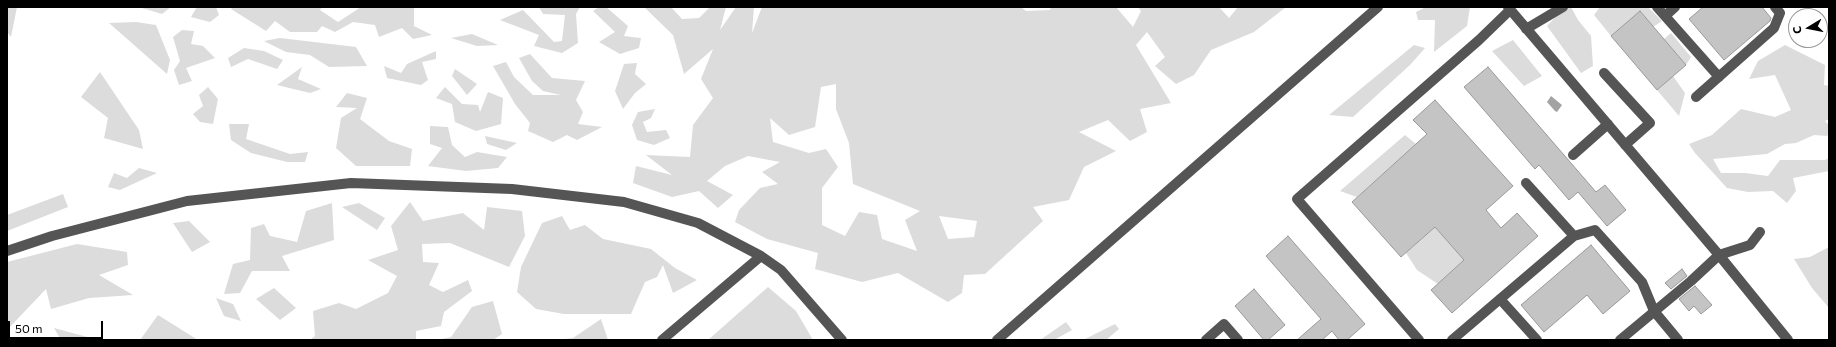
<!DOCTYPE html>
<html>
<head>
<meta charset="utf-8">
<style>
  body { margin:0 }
  #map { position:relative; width:1836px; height:347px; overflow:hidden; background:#fff; font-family:Commissioner,sans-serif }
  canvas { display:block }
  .frame { position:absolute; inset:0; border:8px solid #000; pointer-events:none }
  .north { position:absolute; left:1788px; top:8px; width:40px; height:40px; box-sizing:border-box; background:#fff; border:1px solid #999; border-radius:50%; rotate:260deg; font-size:11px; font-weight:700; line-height:16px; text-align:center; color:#000 }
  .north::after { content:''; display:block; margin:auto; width:14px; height:18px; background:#000; clip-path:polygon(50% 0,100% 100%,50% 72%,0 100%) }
  .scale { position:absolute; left:8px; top:321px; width:95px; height:18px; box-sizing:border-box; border:2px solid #000; border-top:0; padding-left:5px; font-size:12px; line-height:14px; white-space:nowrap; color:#000; -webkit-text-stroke:3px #fff; paint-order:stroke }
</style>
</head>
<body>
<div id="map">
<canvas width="1836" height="347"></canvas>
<div class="frame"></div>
<div class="north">С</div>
<div class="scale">50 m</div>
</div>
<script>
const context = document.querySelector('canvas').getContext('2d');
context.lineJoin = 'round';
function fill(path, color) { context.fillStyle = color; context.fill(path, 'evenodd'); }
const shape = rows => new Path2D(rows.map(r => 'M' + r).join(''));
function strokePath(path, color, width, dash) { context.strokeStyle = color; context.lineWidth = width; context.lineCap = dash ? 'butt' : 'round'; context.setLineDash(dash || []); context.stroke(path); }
fill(shape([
  [7,7,17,7,11,37,7,32],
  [171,7,162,14,142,8,121,8],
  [197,7,216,7,219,15,210,22,191,17],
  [233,7,322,7,320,10,338,22,361,7,414,7,414,26,432,35,413,39,402,28,379,37,375,25,353,22,335,32,322,26,317,32,290,32,275,21,266,31,231,9],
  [539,7,580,7,576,14,578,43,562,53,534,46,539,35,500,20,523,10,554,42,562,41,565,15,543,14],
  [599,7,606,7,628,26,624,36,641,38,639,48,620,54,599,42,615,32,593,11],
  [644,7,671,7,682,19,699,18,710,7,726,7,720,30,736,7,754,7,752,33,762,7,1021,7,1026,11,1050,10,1051,7,1116,7,1133,27,1141,11,1138,7,1219,7,1229,18,1238,7,1286,7,1254,32,1211,50,1194,75,1176,84,1155,66,1165,57,1147,32,1136,45,1171,103,1140,109,1147,132,1130,141,1108,120,1079,132,1116,151,1084,167,1069,200,1033,207,1043,221,985,274,964,275,962,293,948,302,898,273,862,282,815,269,818,253,767,239,735,222,739,210,760,188,778,184,762,172,780,162,748,156,725,166,707,181,733,195,718,208,699,191,672,197,633,183,636,166,672,175,646,155,690,157,693,125,713,98,701,79,713,49,684,74,673,35],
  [836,84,836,109,849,143,853,184,920,211,905,220,917,251,882,239,877,215,859,212,845,236,822,225,822,188,838,167,826,149,809,153,773,142,770,118,789,135,815,127,821,87],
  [939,216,977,221,974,237,948,239],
  [1426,7,1470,7,1467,26,1434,52,1435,20,1418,20,1416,12],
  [1565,7,1571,7,1578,20,1591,36,1593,66,1581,73,1547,26],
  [1600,7,1648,7,1662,21,1653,27,1640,11,1611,36,1594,15],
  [136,22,156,25,170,60,167,74,109,23],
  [182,30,194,31,191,44,203,46,215,58,186,68,192,81,179,85,174,70,180,61,173,37],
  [1671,33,1691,57,1686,65,1664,39],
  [472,34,498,45,477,46,451,38],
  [280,38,356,47,367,66,329,67,310,55,286,52,264,41],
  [1513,40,1542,76,1524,86,1492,51],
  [1414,45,1425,48,1410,65,1353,117,1329,115],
  [1785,45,1825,65,1824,85,1829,86,1829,119,1825,121,1829,125,1829,132,1827,136,1814,135,1796,143,1785,144,1767,154,1713,159,1721,173,1745,173,1768,176,1780,160,1825,160,1829,158,1829,171,1793,178,1796,191,1787,203,1773,191,1748,192,1727,188,1695,153,1689,144,1712,135,1741,109,1775,117,1791,110,1775,75,1749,79,1758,61],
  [244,48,264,51,283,60,277,69,248,59,231,67,228,58],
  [436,51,436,59,422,62,428,80,421,85,387,78,384,66,401,73,407,64],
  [530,54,552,78,585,81,576,100,583,112,578,124,602,127,577,140,567,135,553,142,528,131,530,123,515,104,493,66,506,62,514,77,533,95,561,95,543,91,532,81,519,58],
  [637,63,635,74,646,84,635,93,623,109,615,91,624,64],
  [302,67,298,79,321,89,310,93,277,85],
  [455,69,477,84,467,95,452,76],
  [100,72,139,130,143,149,104,138,108,118,81,97],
  [1673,76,1685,93,1679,116,1657,90],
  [208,87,218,99,213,124,200,122,193,114,203,106,199,95],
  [445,87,462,104,478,105,480,112,488,92,503,98,501,124,476,131,455,122,452,104,436,98],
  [347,93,367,98,360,119,389,141,412,149,410,166,356,166,336,148,341,118,357,108,336,107],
  [655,109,651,118,643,122,647,132,666,130,670,138,654,145,637,140,632,125,638,112],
  [229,124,249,124,246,139,290,154,308,152,305,162,287,162,251,153,231,140],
  [430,126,448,127,452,145,465,157,477,152,507,157,498,168,466,171,428,166,442,148,430,144],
  [1405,135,1416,144,1357,197,1340,191],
  [485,136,517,143,506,150,487,144],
  [139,168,157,173,120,190,108,187,114,173,127,178],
  [63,194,68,207,7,231,7,215],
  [410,202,423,221,463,213,484,230,487,207,522,211,525,236,509,267,450,243,422,244,423,262,439,263,429,285,443,292,468,280,472,291,444,312,441,326,416,331,416,340,310,340,315,336,313,311,339,303,356,309,388,293,397,276,368,260,398,250,391,226],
  [332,203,334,240,282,256,290,271,252,271,240,293,224,294,233,264,250,260,251,228,264,224,270,236,297,242,306,211],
  [359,203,385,218,377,230,342,207],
  [562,216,570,230,585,225,603,239,651,249,675,268,697,280,673,293,663,265,657,277,645,282,631,314,564,314,536,309,517,292,521,267,542,223],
  [189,221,210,242,192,252,173,223],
  [1435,227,1464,260,1438,284,1417,270,1406,253],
  [77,244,127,252,128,265,99,275,133,295,89,298,51,309,46,289,7,330,7,262],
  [1829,247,1829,308,1812,288,1794,259,1810,257],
  [768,287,796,311,813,340,708,340],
  [274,288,296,308,280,320,256,299],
  [216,298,233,304,241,321,224,316],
  [493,301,502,334,493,340,437,340,451,337,472,307],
  [158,315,198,340,140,340],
  [601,319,608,340,557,340,573,338],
  [1066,322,1072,330,1054,340,1040,340],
  [1115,324,1119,329,1106,340,1083,340],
  [54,328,95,339,97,340,61,340]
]), '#dcdcdc');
fill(shape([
  [1551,96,1562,105,1557,112,1555,111,1547,102]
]), '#a3a3a3');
const building = shape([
  [1703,7,1762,7,1771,18,1770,21,1724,60,1689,19,1703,7],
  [1640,11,1686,65,1657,90,1611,36,1640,11],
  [1488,67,1596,192,1605,185,1626,210,1607,226,1578,192,1569,200,1539,165,1535,169,1464,87,1488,67],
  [1435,100,1513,186,1486,210,1501,228,1517,213,1538,236,1452,313,1431,290,1464,260,1435,227,1401,257,1352,202,1427,134,1413,120,1435,100],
  [1288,236,1365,324,1347,340,1339,340,1332,331,1322,340,1297,340,1321,319,1266,256,1288,236],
  [1591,245,1630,291,1603,314,1587,295,1544,332,1521,305,1591,245],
  [1682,269,1687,276,1671,289,1665,283,1682,269],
  [1695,286,1712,305,1701,314,1694,306,1689,311,1679,299,1695,286],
  [1254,289,1285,325,1268,340,1264,340,1235,306,1254,289]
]);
fill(building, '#c4c4c4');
strokePath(building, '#999', 1);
strokePath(shape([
  [1508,7,1719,255,1788,340],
  [1657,7,1719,77],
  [1665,16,1675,7],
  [1526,29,1563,7],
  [1604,73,1650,123,1625,145],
  [1696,97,1774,28,1780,13,1775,7],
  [1573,155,1608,124],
  [1574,236,1595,230,1642,282,1654,311,1678,340],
  [7,251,52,236,187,201,351,183,512,189,624,202,698,223,761,256],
  [1500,299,1537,340],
  [662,340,761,256,781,270,842,340],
  [997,340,1378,7],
  [1206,340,1224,324,1238,340],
  [1419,340,1297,199,1479,40,1510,10],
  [1452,340,1574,236,1526,183],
  [1620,340,1691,281,1719,255,1750,245,1760,232]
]), '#555', 10);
</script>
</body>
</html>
